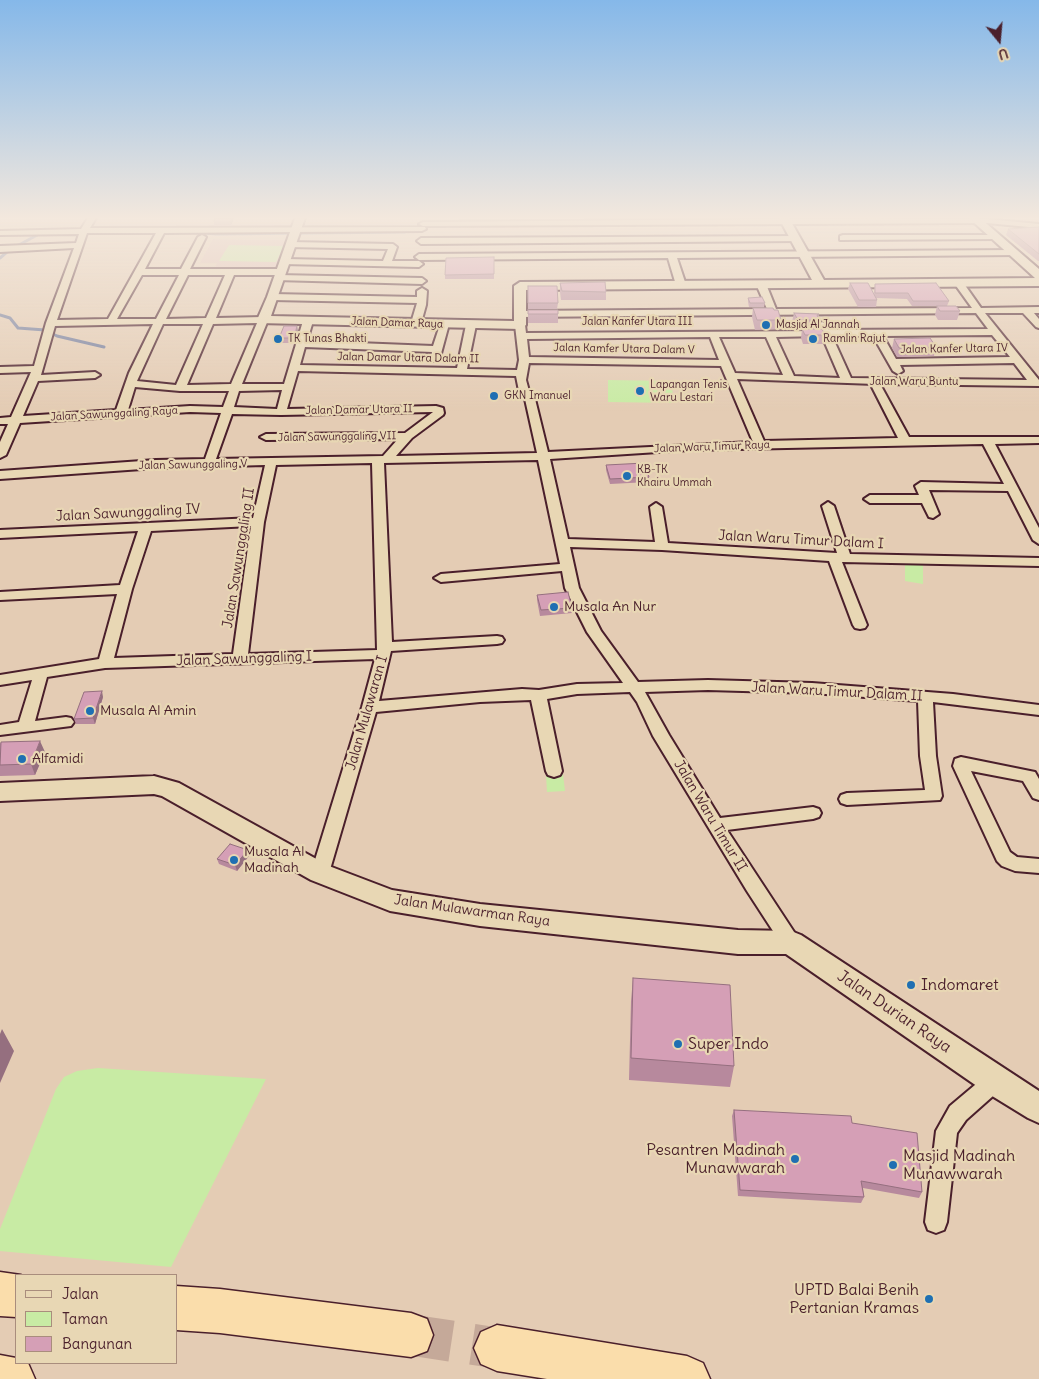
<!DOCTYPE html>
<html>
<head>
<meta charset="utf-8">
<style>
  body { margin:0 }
  #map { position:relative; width:1039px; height:1379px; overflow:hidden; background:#e4ccb4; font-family:Delius,sans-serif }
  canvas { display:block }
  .legend { position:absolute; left:15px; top:1274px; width:162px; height:90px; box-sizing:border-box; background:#e8d7b4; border:1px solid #a98d7d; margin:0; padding:6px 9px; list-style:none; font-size:15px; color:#4a1f2b }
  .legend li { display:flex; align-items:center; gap:10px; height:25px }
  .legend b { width:25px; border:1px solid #a98d7d }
  .north { position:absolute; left:974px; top:15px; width:50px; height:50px; -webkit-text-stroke:4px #e8d7b4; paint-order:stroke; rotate:163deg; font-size:14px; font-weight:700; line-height:20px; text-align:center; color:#4a1f2b }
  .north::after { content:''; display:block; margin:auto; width:18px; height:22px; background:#4a1f2b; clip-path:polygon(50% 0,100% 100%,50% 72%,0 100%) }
</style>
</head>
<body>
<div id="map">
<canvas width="1039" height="1379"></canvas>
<ul class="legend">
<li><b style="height:6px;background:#e8d7b4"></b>Jalan</li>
<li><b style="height:14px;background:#c8eba4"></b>Taman</li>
<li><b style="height:14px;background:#d59fb6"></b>Bangunan</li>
</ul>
<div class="north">U</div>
</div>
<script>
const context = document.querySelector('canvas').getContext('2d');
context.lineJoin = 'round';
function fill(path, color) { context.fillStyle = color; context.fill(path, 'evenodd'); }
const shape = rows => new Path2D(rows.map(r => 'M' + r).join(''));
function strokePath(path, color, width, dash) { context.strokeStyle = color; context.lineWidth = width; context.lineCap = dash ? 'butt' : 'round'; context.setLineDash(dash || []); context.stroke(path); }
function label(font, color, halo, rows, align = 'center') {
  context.font = font + ' Delius,sans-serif'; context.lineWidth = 4.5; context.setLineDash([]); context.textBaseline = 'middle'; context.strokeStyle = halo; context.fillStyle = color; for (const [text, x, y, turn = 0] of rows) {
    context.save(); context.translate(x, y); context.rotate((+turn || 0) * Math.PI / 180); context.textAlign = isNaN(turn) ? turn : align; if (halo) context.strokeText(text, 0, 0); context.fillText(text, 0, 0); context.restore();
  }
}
fill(shape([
  [213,239,247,240,287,240,278,268,215,268,217,263,200,263]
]), '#e0beb5');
fill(shape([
  [229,245,284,246,276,262,219,261],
  [608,380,671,381,674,403,608,402],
  [905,562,923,565,923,584,905,581],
  [563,774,565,791,547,792,546,775],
  [98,1068,266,1079,171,1267,0,1251,0,1229,56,1089,64,1077,77,1071]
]), '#c8eba4');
strokePath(shape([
  [195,232,216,234,405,232],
  [0,258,8,251,39,234,44,234],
  [0,315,10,318,18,328,45,330,57,336,104,347]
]), '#757e9e', 3);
strokePath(shape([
  [411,1335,497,1348]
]), '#c5a999', 41, [41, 21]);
const minor = shape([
  [88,218,96,218,90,228,425,227,426,229,422,231,164,233,145,269,181,269,198,237,202,235,206,237,190,269,282,269,286,272,282,275,234,275,216,318,263,317,268,320,242,384,284,384,303,321,308,318,313,321,307,341,433,346,441,322,447,322,449,324,439,361,431,361,430,359,432,352,305,347,300,365,457,368,466,325,471,322,476,325,467,369,517,370,519,360,515,325,520,322,525,325,526,333,820,331,817,325,822,322,825,323,829,330,988,329,976,313,520,317,515,314,520,311,767,309,756,284,761,281,766,284,776,309,972,308,954,283,959,280,962,281,981,308,1039,307,1039,313,1034,313,1039,319,1039,328,1036,327,1023,313,985,313,1039,380,1039,386,880,384,909,437,1039,437,1039,443,995,444,1039,528,1039,544,1033,540,1008,491,929,490,939,514,933,518,929,517,922,503,870,503,864,499,870,495,919,495,915,486,921,482,1004,484,983,444,689,450,550,459,568,539,655,542,650,507,656,503,662,507,668,543,837,553,822,506,828,502,834,506,850,554,1039,558,1039,566,842,562,867,625,865,628,860,629,855,628,853,625,829,561,662,550,570,547,579,588,601,631,638,682,708,680,812,683,953,694,1039,705,1039,715,933,702,936,756,942,796,940,800,847,805,841,803,839,799,841,795,847,793,925,790,920,756,918,701,812,693,708,690,645,692,669,735,720,818,813,807,819,809,821,813,819,817,813,819,727,830,798,938,800,943,798,948,791,951,784,948,747,891,653,736,637,702,630,692,577,694,547,699,562,771,560,775,554,777,548,775,546,771,531,700,480,702,376,712,329,873,326,878,320,880,314,878,311,873,362,707,375,659,105,668,47,677,35,721,66,717,71,718,74,722,71,726,0,735,0,725,19,722,32,680,0,685,0,675,99,659,117,594,0,600,0,592,120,585,138,531,0,538,0,530,253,518,265,465,156,468,0,479,0,471,156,460,205,459,221,413,190,412,20,423,6,455,0,458,0,442,8,424,0,424,0,418,11,417,31,372,0,373,0,367,34,366,46,323,74,248,0,252,0,246,76,243,79,234,0,235,0,231,81,229,88,218],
  [87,233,156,233,108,319,57,320,87,233],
  [142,275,179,275,156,319,117,319,142,275],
  [188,275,225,275,206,318,166,319,188,275],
  [257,323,231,384,187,385,213,324,257,323],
  [153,324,129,373,116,410,23,416,38,381,95,378,100,375,95,372,41,375,55,326,153,324],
  [163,324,203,324,176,385,137,381,163,324],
  [992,335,1010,357,896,359,883,336,992,335],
  [822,336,840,378,794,376,776,337,822,336],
  [832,336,873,336,893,371,898,374,903,371,900,365,1014,363,1027,380,851,378,832,336],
  [710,337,719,360,529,357,527,339,710,337],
  [719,337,766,337,783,375,735,373,719,337],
  [529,363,721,366,753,442,548,452,535,399,529,391,526,380,529,363],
  [298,371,516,376,519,391,525,399,537,453,396,456,412,438,443,415,444,413,443,408,436,406,287,409,298,371],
  [737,379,875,384,872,387,898,438,764,441,737,379],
  [135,387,180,391,229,391,223,407,190,406,128,410,135,387],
  [282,390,277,409,234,407,239,391,282,390],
  [433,412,405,433,266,434,260,437,266,440,398,439,383,456,216,459,232,414,281,415,433,412],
  [538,460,560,564,441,574,434,578,441,582,562,571,565,588,587,632,623,683,577,684,539,690,522,689,379,701,391,651,497,644,502,643,504,640,502,637,497,636,392,642,384,463,538,460],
  [372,463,377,650,248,654,264,522,276,465,372,463],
  [251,526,233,654,114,658,132,589,151,531,251,526],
  [874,218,987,219,1039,224,1039,228,987,223,423,226,419,224,423,222,874,218],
  [843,235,995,235,999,237,995,239,840,240,840,236,843,235],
  [795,236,799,239,798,241,421,244,417,241,421,238,795,236],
  [291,242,393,244,397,247,392,261,419,261,423,264,419,267,283,264,282,262,286,259,383,261,388,249,288,247,288,243,291,242],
  [1014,250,1018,253,1017,255,677,258,686,285,681,288,676,285,668,258,419,260,415,257,419,254,1014,250],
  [279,275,422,278,426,281,422,284,276,280,276,276,279,275],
  [422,288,427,291,426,305,421,323,416,326,411,323,417,303,273,300,268,297,273,294,417,297,417,291,422,288],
  [961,757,1035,772,1039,779,1039,800,1033,798,1023,781,971,771,1010,852,1017,857,1039,859,1039,873,1015,871,1002,866,997,861,953,766,955,759,961,757],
  [995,1072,1002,1074,1005,1081,1002,1088,966,1120,957,1133,947,1222,944,1230,936,1233,928,1230,925,1222,936,1131,950,1106,988,1074,995,1072]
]);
const tertiary = shape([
  [295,218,305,218,271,316,514,321,514,286,520,282,812,280,779,218,789,218,824,280,1038,278,1035,278,969,218,980,218,1039,269,1039,286,526,290,526,325,520,329,258,323,257,320,267,297,295,218]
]);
const secondary = shape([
  [154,776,179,783,329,866,392,890,480,904,738,930,791,931,801,935,1039,1091,1039,1123,1028,1118,984,1091,786,954,738,954,480,926,390,911,311,880,162,796,154,794,0,801,0,783,154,776]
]);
const motorway = shape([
  [0,1272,21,1275,16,1275,16,1317,0,1316,0,1272],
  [176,1286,220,1289,411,1313,427,1319,433,1335,427,1351,411,1357,220,1333,176,1330,176,1286],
  [497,1325,687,1356,703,1363,710,1379,547,1379,497,1371,481,1364,474,1348,481,1332,497,1325],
  [0,1355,16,1358,16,1363,28,1363,35,1379,0,1379,0,1355]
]);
strokePath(minor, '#4a1f2b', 4);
strokePath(tertiary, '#4a1f2b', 4);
strokePath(secondary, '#4a1f2b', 4);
strokePath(motorway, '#4a1f2b', 3);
fill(minor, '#e8d7b4');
fill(tertiary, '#e8d7b4');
fill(secondary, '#e8d7b4');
fill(motorway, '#faddab');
fill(shape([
  [215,218,234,218,231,226,214,226,214,222],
  [1039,227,1039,261,1038,261,1006,235,1008,229],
  [494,257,494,279,445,279,445,275],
  [560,283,606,292,606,300,561,300,560,292],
  [850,283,874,294,875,284,949,301,947,306,960,311,957,320,938,320,935,315,937,306,912,306,907,299,876,298,877,300,876,307,858,307,848,289],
  [528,286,558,303,557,309,528,309],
  [748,298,765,303,764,307,749,307,748,302],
  [753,308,781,320,780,329,755,330,752,317],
  [528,310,558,310,558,323,528,323],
  [794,313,819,314,817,329,825,335,823,344,803,344,801,338,802,329,796,329,792,322],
  [297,326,298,331,294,343,280,343,279,338],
  [894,339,936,347,934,356,897,357,892,348],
  [606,465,649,477,649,482,610,484,606,470],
  [537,595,572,608,572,613,540,616,537,600],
  [103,697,95,724,76,724,74,719],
  [0,743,45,752,35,775,0,776],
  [248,850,249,856,237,871,219,864,217,859],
  [633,978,734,1066,730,1087,629,1080,631,1001],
  [734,1110,852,1123,922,1192,919,1198,863,1188,864,1197,861,1203,738,1196,732,1116]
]), '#b7899d');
fill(shape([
  [232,218,234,218,231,226,230,222],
  [297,326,298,331,294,343,294,338],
  [102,691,103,697,95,724,93,718],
  [40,741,45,752,35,775,31,764],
  [248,850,249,856,237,871,235,865],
  [2,1029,14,1051,0,1083,0,1034]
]), '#956f7f');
const building = shape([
  [215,218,232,218,230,222,214,222,215,218],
  [1039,227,1039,254,1008,229,1039,227],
  [494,257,494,274,445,275,446,258,494,257],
  [605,282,606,292,562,291,560,283,605,282],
  [850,283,868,283,877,300,859,300,850,283],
  [936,283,949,301,913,301,908,293,875,293,875,284,936,283],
  [528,286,557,286,558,303,528,303,528,286],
  [762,297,765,303,750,303,748,298,762,297],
  [937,306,956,306,960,311,940,311,937,306],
  [753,308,773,308,774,310,778,310,781,320,757,320,753,308],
  [528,310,558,310,558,314,528,314,528,310],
  [794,313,819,314,817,315,819,320,798,320,794,313],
  [284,326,297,326,294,338,279,338,284,326],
  [802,329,822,329,825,335,805,335,802,329],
  [930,338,936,347,899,348,894,339,930,338],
  [645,463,649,477,610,479,606,465,645,463],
  [568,592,572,608,541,610,537,595,568,592],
  [102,691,93,718,74,719,84,692,102,691],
  [40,741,31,764,0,765,1,742,40,741],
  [230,844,248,850,235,865,217,859,230,844],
  [633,978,730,985,734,1066,631,1058,633,978],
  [734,1110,851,1116,852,1123,917,1133,922,1192,861,1181,864,1197,740,1190,734,1110]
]);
fill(building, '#d59fb6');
strokePath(building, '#956f7f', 1);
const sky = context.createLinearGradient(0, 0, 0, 411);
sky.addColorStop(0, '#85b8e9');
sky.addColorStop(0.53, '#f3e8dd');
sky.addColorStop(1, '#f3e8dd00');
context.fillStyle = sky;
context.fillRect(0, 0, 1039, 411);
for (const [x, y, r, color] of [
  [766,325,5,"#1f6fb2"],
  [278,339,5,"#1f6fb2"],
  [813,339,5,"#1f6fb2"],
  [640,391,5,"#1f6fb2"],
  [494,396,5,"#1f6fb2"],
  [627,476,5,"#1f6fb2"],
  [554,607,5,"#1f6fb2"],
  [90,711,5,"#1f6fb2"],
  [22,759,5,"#1f6fb2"],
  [234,860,5,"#1f6fb2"],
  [911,985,5,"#1f6fb2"],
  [678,1044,5,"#1f6fb2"],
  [795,1159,5,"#1f6fb2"],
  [893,1165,5,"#1f6fb2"],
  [929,1299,5,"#1f6fb2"]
]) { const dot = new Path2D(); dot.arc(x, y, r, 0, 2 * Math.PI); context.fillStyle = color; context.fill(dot); strokePath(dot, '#e8d7b4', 2); }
label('11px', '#4a1f2b', '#e8d7b4', [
  ["Jalan Kanfer Utara III",637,322],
  ["Jalan Damar Raya",397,323,2],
  ["Jalan Kamfer Utara Dalam V",624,349,1],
  ["Jalan Kanfer Utara IV",954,349,-1],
  ["Jalan Damar Utara Dalam II",408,358,1],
  ["Jalan Waru Buntu",914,382],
  ["Jalan Damar Utara II",359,410,-1],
  ["Jalan Sawunggaling Raya",114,414,-3],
  ["Jalan Sawunggaling VII",337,437,-1],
  ["Jalan Waru Timur Raya",712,447,-2],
  ["Jalan Sawunggaling V",193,465,-1]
]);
label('11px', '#4a1f2b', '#e8d7b4', [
  ["Masjid Al Jannah",776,325],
  ["TK Tunas Bhakti",288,339],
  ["Ramlin Rajut",823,339],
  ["Lapangan Tenis",650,385],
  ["Waru Lestari",650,398],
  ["GKN Imanuel",504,396],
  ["KB-TK",637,470],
  ["Khairu Ummah",637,483]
], 'left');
label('14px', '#4a1f2b', '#e8d7b4', [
  ["Jalan Sawunggaling IV",128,513,-3],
  ["Jalan Waru Timur Dalam I",801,540,3],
  ["Jalan Sawunggaling II",239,558,-81],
  ["Jalan Sawunggaling I",244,659,-2],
  ["Jalan Waru Timur Dalam II",837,692,3],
  ["Jalan Mulawaran I",367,713,-74],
  ["Jalan Waru Timur II",710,816,59],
  ["Jalan Mulawarman Raya",472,911,8]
]);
label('14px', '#4a1f2b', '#e8d7b4', [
  ["Musala An Nur",564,607],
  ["Musala Al Amin",100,711],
  ["Alfamidi",32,759],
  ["Musala Al",244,852],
  ["Madinah",244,868]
], 'left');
label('16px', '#4a1f2b', '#e8d7b4', [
  ["Indomaret",921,985],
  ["Super Indo",688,1044],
  ["Pesantren Madinah",785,1150,"right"],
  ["Munawwarah",785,1168,"right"],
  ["Masjid Madinah",903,1156],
  ["Munawwarah",903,1174],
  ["UPTD Balai Benih",919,1290,"right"],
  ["Pertanian Kramas",919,1308,"right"]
], 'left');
label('16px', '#4a1f2b', '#e8d7b4', [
  ["Jalan Durian Raya",894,1012,34]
]);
</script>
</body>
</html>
